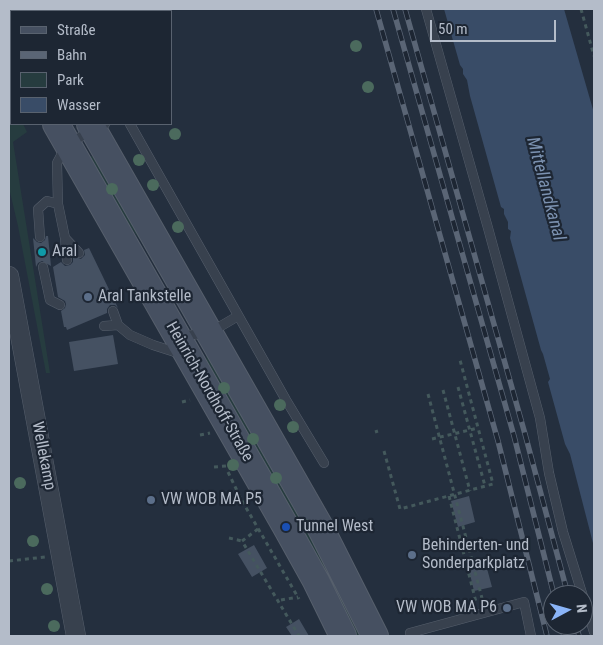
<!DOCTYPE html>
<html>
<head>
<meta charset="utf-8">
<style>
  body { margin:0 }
  #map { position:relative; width:603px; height:645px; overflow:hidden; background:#242f3e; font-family:"Roboto Condensed",sans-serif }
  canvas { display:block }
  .frame { position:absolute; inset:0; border:10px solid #b4bcc9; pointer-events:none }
  .legend { position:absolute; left:10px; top:10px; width:162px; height:115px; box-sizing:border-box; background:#1d2633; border:1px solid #59626f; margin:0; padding:6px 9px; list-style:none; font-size:15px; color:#b4bcc9 }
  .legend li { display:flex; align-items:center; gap:10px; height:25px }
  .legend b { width:25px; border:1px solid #59626f }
  .north { position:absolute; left:543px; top:585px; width:50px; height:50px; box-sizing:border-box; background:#1d2633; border:1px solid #59626f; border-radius:50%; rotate:84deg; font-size:14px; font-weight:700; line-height:20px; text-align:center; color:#b4bcc9 }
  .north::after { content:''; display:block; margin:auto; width:18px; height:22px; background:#8ab4f8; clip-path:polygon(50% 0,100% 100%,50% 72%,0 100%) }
  .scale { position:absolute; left:430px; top:20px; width:126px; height:22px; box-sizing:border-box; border:2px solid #b4bcc9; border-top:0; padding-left:6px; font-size:15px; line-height:18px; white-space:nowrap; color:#b4bcc9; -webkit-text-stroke:4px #1d2633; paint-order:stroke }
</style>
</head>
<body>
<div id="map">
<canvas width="603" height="645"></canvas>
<div class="frame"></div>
<ul class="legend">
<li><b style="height:6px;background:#465061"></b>Straße</li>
<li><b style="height:6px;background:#5a6575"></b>Bahn</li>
<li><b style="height:14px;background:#263c3f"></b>Park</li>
<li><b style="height:14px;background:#394c67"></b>Wasser</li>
</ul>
<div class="north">N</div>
<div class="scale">50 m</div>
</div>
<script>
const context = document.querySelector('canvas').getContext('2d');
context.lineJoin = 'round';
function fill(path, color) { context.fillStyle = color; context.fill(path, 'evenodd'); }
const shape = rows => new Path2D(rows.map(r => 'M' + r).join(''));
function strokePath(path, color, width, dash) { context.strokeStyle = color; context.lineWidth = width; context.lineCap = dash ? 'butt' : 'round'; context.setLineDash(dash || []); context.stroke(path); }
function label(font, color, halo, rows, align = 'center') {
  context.font = font + ' "Roboto Condensed",sans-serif'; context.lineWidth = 4.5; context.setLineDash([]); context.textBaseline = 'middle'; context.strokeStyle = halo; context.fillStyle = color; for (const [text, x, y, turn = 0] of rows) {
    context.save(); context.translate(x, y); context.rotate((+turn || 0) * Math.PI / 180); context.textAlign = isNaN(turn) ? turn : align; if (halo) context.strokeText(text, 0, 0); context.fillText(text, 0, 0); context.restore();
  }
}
fill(shape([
  [9,94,11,99,11,124,23,124,27,132,13,142,50,373,46,373,18,226,9,188],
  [90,156,99,158,191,321,188,323,141,241,106,195,88,164],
  [210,352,366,636,353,636,208,374,206,354]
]), '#263c3f');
fill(shape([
  [444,9,564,9,594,113,594,547,570,454,565,444,548,382,550,379,543,354,541,350,510,238,511,231,508,229,508,222,504,214,504,209,501,207,470,96,467,80,463,74,463,69,460,65]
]), '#394c67');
fill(shape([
  [46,236,48,236,51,266,42,261,38,263,36,267,33,238,37,242,41,243,45,240],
  [89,248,118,308,115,305,110,305,107,309,107,313,67,330,66,327,64,327,61,311,65,308,66,304,65,301,58,297,53,267,61,262,65,266,70,265,73,262,73,256,81,259,85,255,84,250],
  [113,335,118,364,74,371,69,342],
  [469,496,475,522,458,527,451,501],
  [254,545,267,568,252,577,238,554],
  [485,561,492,587,474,591,468,566],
  [299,619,309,636,292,636,286,627]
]), '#455162');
const lane = shape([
  [72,9,73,11],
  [426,9,488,228,540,418,549,473,563,532,594,632],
  [130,124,286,400,324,463],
  [40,237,38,209,47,201,58,204],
  [65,238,79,253],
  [67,260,65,238,58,204,57,163,67,144,105,124],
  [43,267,50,300,60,305],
  [113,311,118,325],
  [104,326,118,325,130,335,153,345,181,354],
  [180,336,209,333,238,316],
  [412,636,410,633,524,602,531,636]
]);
const street = shape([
  [9,276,76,636]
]);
const secondary = shape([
  [32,9,33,11],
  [9,30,11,36],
  [56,124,286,527,316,581,343,636],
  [90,124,319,525,375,636]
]);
strokePath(lane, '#565f6c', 10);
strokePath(street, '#565f6c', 20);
strokePath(secondary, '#565f6c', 28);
strokePath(shape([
  [581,9,594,56],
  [9,74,11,78],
  [9,94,11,92],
  [458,387,485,486],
  [443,390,470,491],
  [428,394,483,602],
  [182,402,190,400],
  [375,432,378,431],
  [200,435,210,433],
  [432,439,478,428],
  [384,451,400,509,493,484,460,360],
  [214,467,226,466],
  [228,472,241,499,299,599],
  [449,496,476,602],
  [230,501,241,499],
  [258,529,242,541,299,636],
  [229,538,242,541],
  [9,561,45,557],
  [281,600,298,597]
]), '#44595c', 3, [4, 4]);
strokePath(lane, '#38414e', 9);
strokePath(street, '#38414e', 19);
strokePath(secondary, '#465061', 26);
const rail = shape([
  [376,9,498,441,547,636],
  [393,9,514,436,554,595],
  [405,9,525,434,568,595],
  [561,625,564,636],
  [576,625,579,636]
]);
strokePath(rail, '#5a6575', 5.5);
strokePath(rail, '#1d2633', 4, [11]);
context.fillStyle = '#4b6a5d';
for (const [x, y] of [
  [356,46],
  [368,87],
  [175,134],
  [139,160],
  [153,185],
  [112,189],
  [178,227],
  [224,388],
  [280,405],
  [293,427],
  [253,439],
  [233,465],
  [276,478],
  [20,483],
  [303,524],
  [33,541],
  [47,589],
  [54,626]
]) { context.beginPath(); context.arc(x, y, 6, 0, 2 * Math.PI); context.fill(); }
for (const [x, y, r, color] of [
  [42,252,5,"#0f9aa8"],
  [88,297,5,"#5c6f8a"],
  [151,500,5,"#5c6f8a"],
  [286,527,5,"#1a4fb4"],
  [412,555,5,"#5c6f8a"],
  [507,608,5,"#5c6f8a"]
]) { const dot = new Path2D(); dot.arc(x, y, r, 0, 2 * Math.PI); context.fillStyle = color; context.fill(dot); strokePath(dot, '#1d2633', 2); }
label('16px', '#b4bcc9', '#1d2633', [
  ["Aral",52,252],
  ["Aral Tankstelle",98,297],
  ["VW WOB MA P5",161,500],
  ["Tunnel West",296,527],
  ["Behinderten- und",422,546],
  ["Sonderparkplatz",422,564],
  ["VW WOB MA P6",497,608,"right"]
], 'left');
label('16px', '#b4bcc9', '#1d2633', [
  ["Heinrich-Nordhoff-Straße",209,392,60],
  ["Wellekamp",43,456,79]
]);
label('italic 18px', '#7c92b1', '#1d2633', [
  ["Mittellandkanal",545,189,75]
]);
</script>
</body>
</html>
